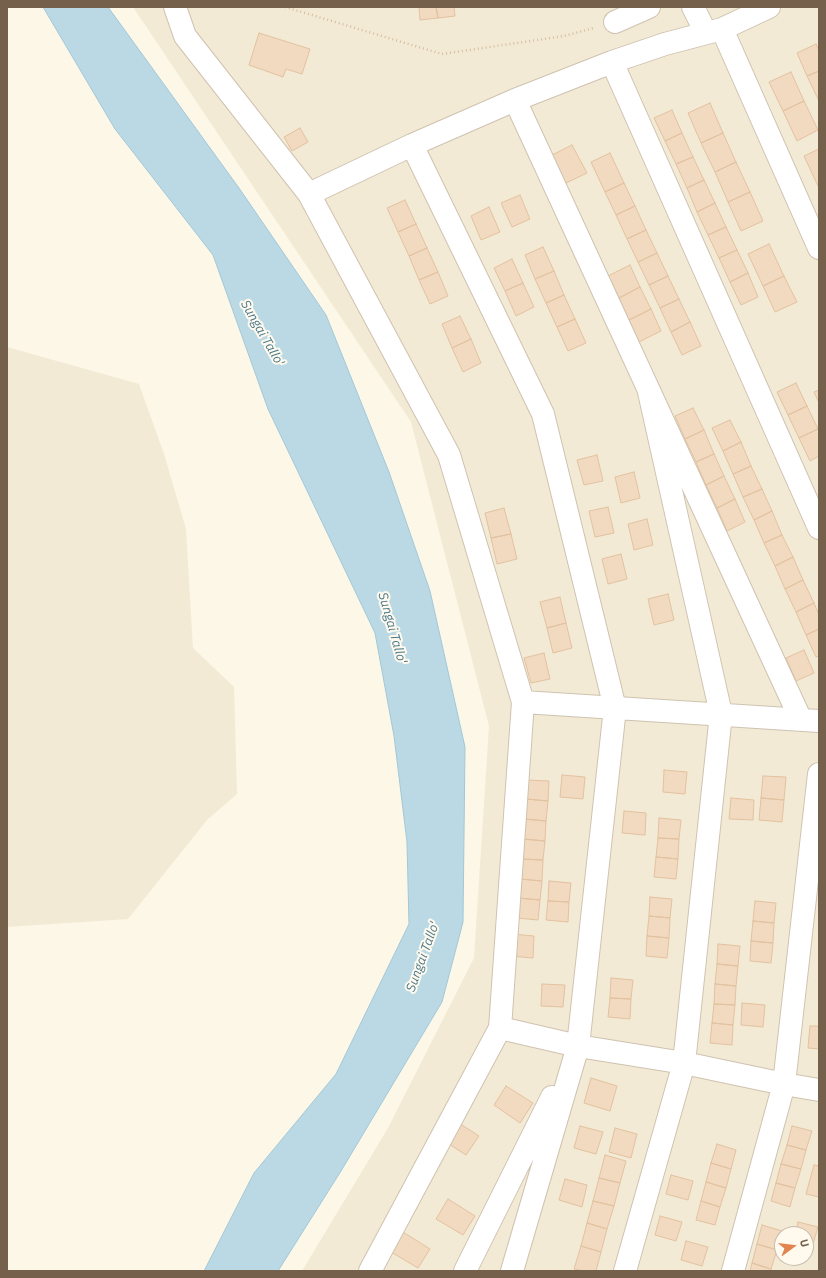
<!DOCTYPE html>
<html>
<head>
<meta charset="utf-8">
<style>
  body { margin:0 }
  #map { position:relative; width:826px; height:1278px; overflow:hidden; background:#fcf7e7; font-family:"IBM Plex Sans",sans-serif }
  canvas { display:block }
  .frame { position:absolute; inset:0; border:8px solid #75604c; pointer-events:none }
  .north { position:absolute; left:774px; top:1226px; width:40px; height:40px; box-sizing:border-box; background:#fffaed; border:1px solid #c8bcad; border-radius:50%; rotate:75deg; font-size:11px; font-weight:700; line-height:16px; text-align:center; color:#75604c }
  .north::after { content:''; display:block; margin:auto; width:14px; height:18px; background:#e28450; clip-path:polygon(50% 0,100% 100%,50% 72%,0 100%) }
</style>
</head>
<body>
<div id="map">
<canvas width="826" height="1278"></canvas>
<div class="frame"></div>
<div class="north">U</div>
</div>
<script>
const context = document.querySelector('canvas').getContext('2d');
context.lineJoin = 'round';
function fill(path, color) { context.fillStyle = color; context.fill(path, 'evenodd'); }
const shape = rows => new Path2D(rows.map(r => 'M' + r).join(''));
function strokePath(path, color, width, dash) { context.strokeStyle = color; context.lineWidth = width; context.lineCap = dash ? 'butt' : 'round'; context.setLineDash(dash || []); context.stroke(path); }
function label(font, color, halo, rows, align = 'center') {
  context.font = font + ' "IBM Plex Sans",sans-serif'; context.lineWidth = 4; context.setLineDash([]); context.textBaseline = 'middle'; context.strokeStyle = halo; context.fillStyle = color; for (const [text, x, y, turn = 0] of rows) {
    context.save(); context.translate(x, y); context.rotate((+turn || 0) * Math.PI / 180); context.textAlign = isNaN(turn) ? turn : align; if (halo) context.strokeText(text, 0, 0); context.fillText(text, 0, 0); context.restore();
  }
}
fill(shape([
  [133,7,819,7,819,1271,302,1271,388,1128,474,958,489,726,411,422],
  [782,1234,806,1234,806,1258,782,1258],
  [7,347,139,384,164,454,186,529,193,648,234,687,237,794,207,820,128,919,7,927]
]), '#f3ead5');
const water = shape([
  [43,7,108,7,239,188,326,315,389,472,430,591,465,747,463,922,442,1002,341,1171,278,1271,204,1271,254,1173,336,1074,409,924,407,842,394,736,375,633,268,409,213,255,115,129,43,7]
]);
fill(water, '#bbd9e5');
strokePath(water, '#a2c7d7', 1);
const building = shape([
  [419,7,436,7,438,18,420,20,419,7],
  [436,7,454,7,455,16,438,18,436,7],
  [259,33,310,49,302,74,286,69,283,77,249,65,259,33],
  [816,44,819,51,819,71,807,76,797,53,816,44],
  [819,71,819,101,807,76,819,71],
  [791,72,804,101,783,111,769,82,791,72],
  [804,101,818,130,797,141,783,111,804,101],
  [710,103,723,133,701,143,688,113,710,103],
  [672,110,682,133,665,141,654,118,672,110],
  [300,128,308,142,292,151,284,137,300,128],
  [682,133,693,157,676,164,665,141,682,133],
  [723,133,736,162,715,172,701,143,723,133],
  [572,145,587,173,564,184,550,156,572,145],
  [819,149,819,188,804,156,819,149],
  [610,153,624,183,605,192,591,162,610,153],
  [693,157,704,180,687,188,676,164,693,157],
  [736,162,750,192,728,202,715,172,736,162],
  [704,180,715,203,697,212,687,188,704,180],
  [624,183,635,206,616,215,605,192,624,183],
  [750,192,763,221,741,231,728,202,750,192],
  [520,195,530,219,512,227,501,203,520,195],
  [405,200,416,224,398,232,387,208,405,200],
  [715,203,726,227,708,235,697,212,715,203],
  [635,206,646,230,627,239,616,215,635,206],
  [489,207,500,232,481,240,471,216,489,207],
  [416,224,427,248,409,256,398,232,416,224],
  [726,227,737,250,719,258,708,235,726,227],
  [646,230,657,253,638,262,627,239,646,230],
  [769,244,784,276,763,286,748,254,769,244],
  [543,247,554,271,535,279,525,255,543,247],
  [427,248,438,272,419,280,409,256,427,248],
  [737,250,748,273,730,282,719,258,737,250],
  [657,253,668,276,649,285,638,262,657,253],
  [512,259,523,283,505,291,494,268,512,259],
  [630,265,640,287,619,298,608,276,630,265],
  [554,271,564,295,546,303,535,279,554,271],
  [438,272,448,296,430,304,419,280,438,272],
  [748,273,758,297,741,305,730,282,748,273],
  [668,276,679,299,660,308,649,285,668,276],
  [784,276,797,302,775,312,763,286,784,276],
  [523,283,534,307,516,316,505,291,523,283],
  [640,287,651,309,629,320,619,298,640,287],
  [564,295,575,319,557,327,546,303,564,295],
  [679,299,690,322,671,332,660,308,679,299],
  [651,309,661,331,639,342,629,320,651,309],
  [460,316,471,339,452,348,442,324,460,316],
  [575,319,586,343,568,351,557,327,575,319],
  [690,322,701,346,682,355,671,332,690,322],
  [471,339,481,363,463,372,452,348,471,339],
  [796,383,807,406,788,415,777,392,796,383],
  [819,390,819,403,814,392,819,390],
  [807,406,818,429,799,438,788,415,807,406],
  [693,408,704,430,685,439,675,416,693,408],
  [730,420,741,442,723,451,712,428,730,420],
  [818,429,819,432,819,456,810,461,799,438,818,429],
  [704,430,714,454,696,462,685,439,704,430],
  [741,442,751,466,733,474,723,451,741,442],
  [714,454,724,476,706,485,696,462,714,454],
  [597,455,603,481,584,485,577,460,597,455],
  [751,466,762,489,743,497,733,474,751,466],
  [634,472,640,498,621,503,615,477,634,472],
  [724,476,735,499,717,508,706,485,724,476],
  [762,489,772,511,754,520,743,497,762,489],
  [735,499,745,522,727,531,717,508,735,499],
  [608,507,614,533,595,537,589,511,608,507],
  [504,508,511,534,491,538,485,513,504,508],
  [772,511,782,535,764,543,754,520,772,511],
  [647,519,653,545,634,550,628,524,647,519],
  [511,534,517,559,497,564,491,538,511,534],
  [782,535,793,557,775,566,764,543,782,535],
  [621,554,627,579,608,584,602,559,621,554],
  [793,557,803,580,785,589,775,566,793,557],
  [803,580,814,603,796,612,785,589,803,580],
  [668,594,674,620,654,625,648,599,668,594],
  [560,597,566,623,547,628,540,602,560,597],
  [814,603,819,615,819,629,806,635,796,612,814,603],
  [566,623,572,648,553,653,547,628,566,623],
  [819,629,819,656,816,657,806,635,819,629],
  [804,650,814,673,796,681,786,658,804,650],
  [544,653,550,679,531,683,524,658,544,653],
  [664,770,687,772,685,794,663,792,664,770],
  [562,775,585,777,583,799,560,797,562,775],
  [763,776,786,777,784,800,761,798,763,776],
  [528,780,549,781,548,801,526,799,528,780],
  [731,798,754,800,753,820,729,819,731,798],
  [761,798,784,800,782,822,759,820,761,798],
  [526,799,548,801,546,821,525,819,526,799],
  [624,811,646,813,645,835,622,833,624,811],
  [659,818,681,820,679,839,658,838,659,818],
  [525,819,546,821,545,841,523,839,525,819],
  [658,838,679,839,678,859,656,857,658,838],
  [523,839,545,841,543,860,522,859,523,839],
  [656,857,678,859,676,879,654,877,656,857],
  [522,859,543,860,542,881,520,879,522,859],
  [520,879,542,881,540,900,518,898,520,879],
  [549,881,571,883,569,902,548,901,549,881],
  [650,897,672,899,670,918,649,916,650,897],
  [518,898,540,900,538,920,517,918,518,898],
  [548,901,569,902,568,922,546,920,548,901],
  [755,901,776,903,774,923,753,921,755,901],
  [649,916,670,918,669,938,647,936,649,916],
  [753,921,774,923,773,943,751,941,753,921],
  [512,934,534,936,533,958,510,956,512,934],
  [647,936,669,938,667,958,646,956,647,936],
  [751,941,773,943,771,963,750,961,751,941],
  [718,944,740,946,738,966,717,964,718,944],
  [717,964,738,966,736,986,715,984,717,964],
  [611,978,633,980,631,999,610,998,611,978],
  [542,984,565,985,563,1007,541,1006,542,984],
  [715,984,736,986,735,1005,714,1004,715,984],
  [610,998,631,999,630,1019,608,1017,610,998],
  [742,1003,765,1005,763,1027,741,1025,742,1003],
  [714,1004,735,1005,733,1025,712,1023,714,1004],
  [712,1023,733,1025,732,1045,710,1043,712,1023],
  [810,1026,819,1026,819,1049,808,1048,810,1026],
  [591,1078,617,1086,610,1111,584,1103,591,1078],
  [506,1086,533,1103,520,1123,494,1105,506,1086],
  [454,1120,479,1136,466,1155,441,1139,454,1120],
  [580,1126,603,1132,596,1154,574,1148,580,1126],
  [792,1126,812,1131,806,1150,787,1145,792,1126],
  [615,1128,637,1134,631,1158,609,1152,615,1128],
  [717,1144,736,1150,731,1169,711,1163,717,1144],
  [787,1145,806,1150,801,1169,781,1164,787,1145],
  [605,1155,626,1161,620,1183,599,1178,605,1155],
  [711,1163,731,1169,726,1188,706,1182,711,1163],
  [781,1164,801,1169,795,1188,776,1183,781,1164],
  [814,1165,819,1166,819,1197,806,1194,814,1165],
  [671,1175,693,1181,688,1200,666,1194,671,1175],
  [599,1178,620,1183,614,1206,593,1201,599,1178],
  [565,1179,587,1185,582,1207,559,1200,565,1179],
  [706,1182,726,1188,720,1207,701,1201,706,1182],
  [776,1183,795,1188,790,1207,771,1201,776,1183],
  [448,1199,475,1216,463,1235,436,1219,448,1199],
  [593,1201,614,1206,607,1229,587,1223,593,1201],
  [701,1201,720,1207,715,1225,696,1220,701,1201],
  [660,1216,682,1222,676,1241,655,1235,660,1216],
  [798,1222,818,1227,810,1254,806,1253,806,1234,795,1234,798,1222],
  [587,1223,607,1229,601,1252,581,1246,587,1223],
  [762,1225,782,1231,777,1250,757,1244,762,1225],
  [403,1232,430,1249,418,1268,391,1252,403,1232],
  [686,1241,708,1247,702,1266,681,1260,686,1241],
  [757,1244,777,1250,771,1269,752,1263,757,1244],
  [581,1246,601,1252,596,1271,583,1271,574,1269,581,1246],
  [752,1263,771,1269,771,1271,750,1271,752,1263]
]);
fill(building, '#f1dabf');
strokePath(building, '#e3c2a0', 1);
const minor = shape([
  [175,7,185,36,309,194,449,455,523,702],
  [693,7,706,33],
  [615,22,649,7],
  [722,29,819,248],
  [612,62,819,528],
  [515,100,801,720],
  [412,145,543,414,615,708,578,1046,512,1271],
  [309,194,412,145,515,100,612,62,665,44,722,29,769,7],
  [500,1028,578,1046,684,1063,784,1084,819,1090],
  [370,1271,500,1028,523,702,819,721],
  [465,1271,552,1097],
  [625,1271,684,1063,721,714,649,392],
  [733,1271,784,1084,819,774]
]);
strokePath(minor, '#cfc2b0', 24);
strokePath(shape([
  [285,7,442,54,564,36,594,28]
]), '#d6bda2', 2.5, [1, 3]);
strokePath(minor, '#fff', 22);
label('italic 13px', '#49798f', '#fffaed', [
  ["Sungai Tallo'",262,333,60],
  ["Sungai Tallo'",392,628,74],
  ["Sungai Tallo'",423,957,-70]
]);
</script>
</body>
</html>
